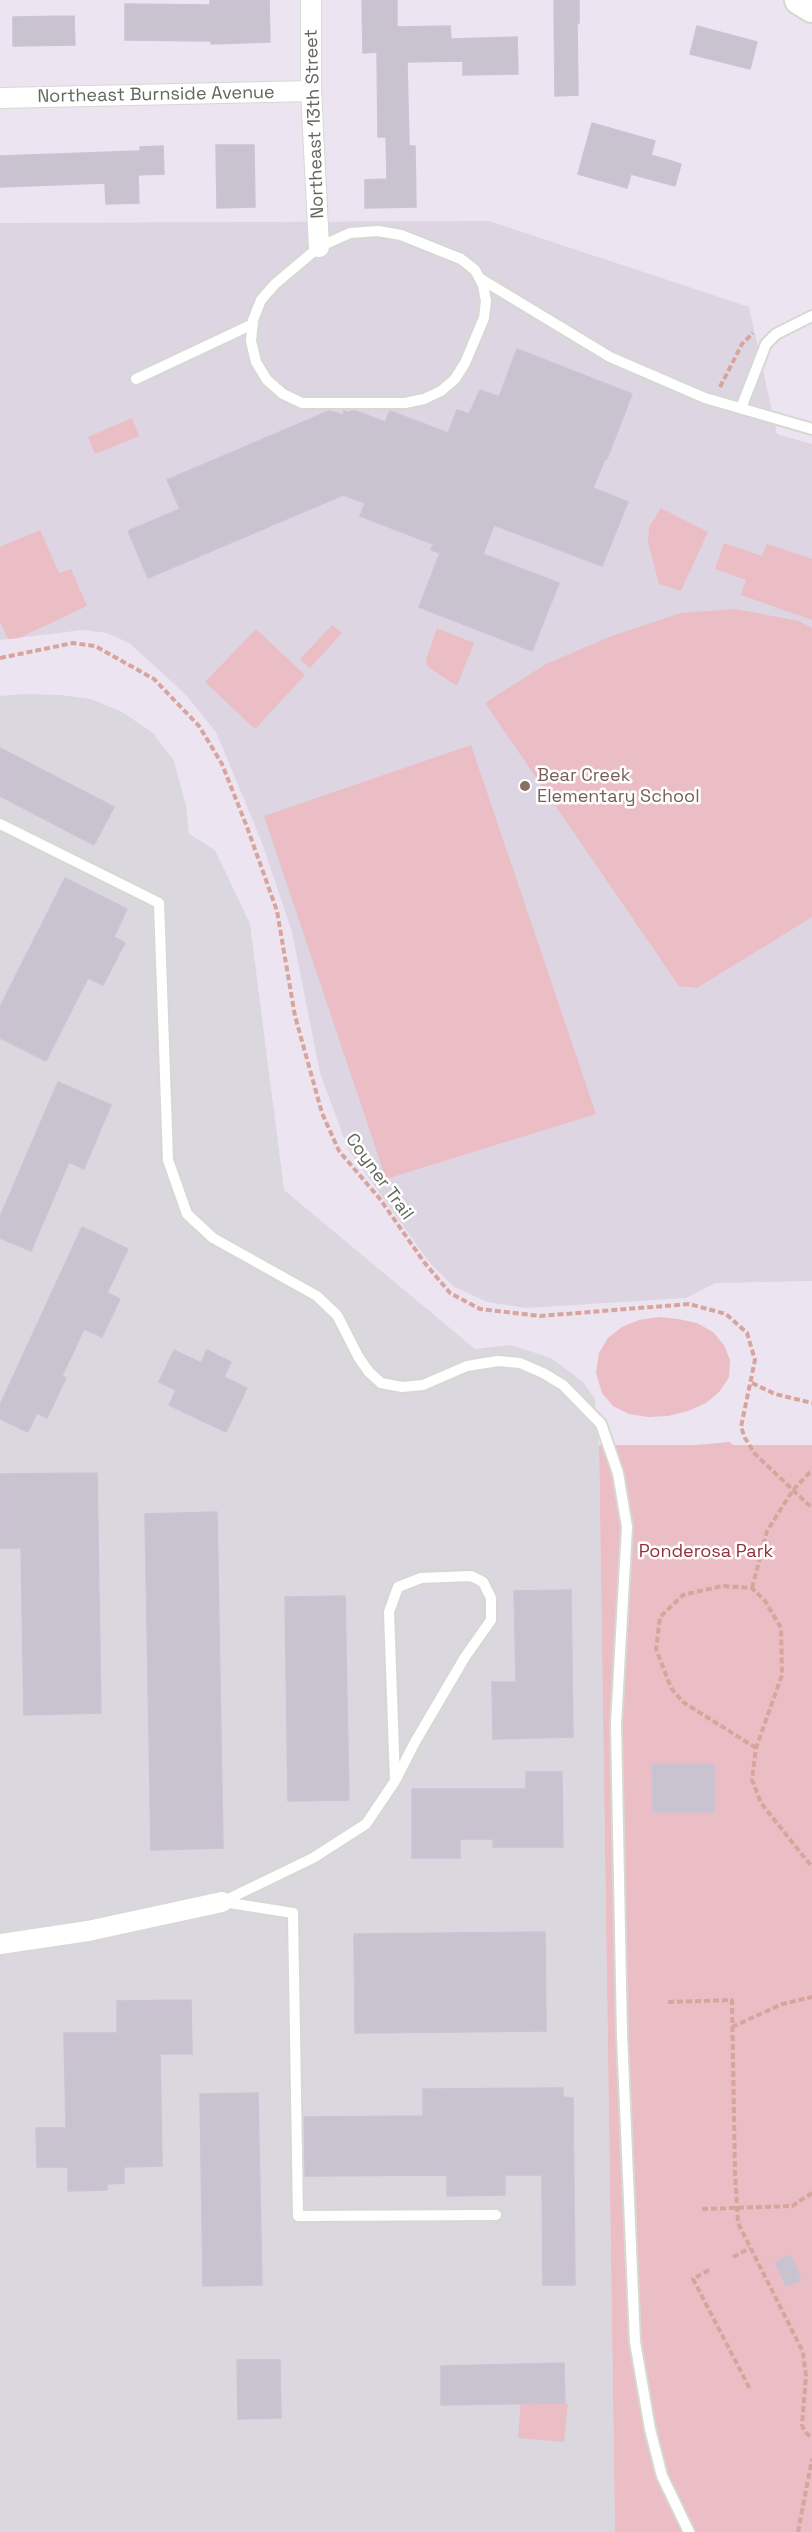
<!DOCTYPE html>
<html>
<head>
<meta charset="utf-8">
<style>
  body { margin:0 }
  canvas { display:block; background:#ece4f0 }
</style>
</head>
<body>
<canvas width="812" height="2532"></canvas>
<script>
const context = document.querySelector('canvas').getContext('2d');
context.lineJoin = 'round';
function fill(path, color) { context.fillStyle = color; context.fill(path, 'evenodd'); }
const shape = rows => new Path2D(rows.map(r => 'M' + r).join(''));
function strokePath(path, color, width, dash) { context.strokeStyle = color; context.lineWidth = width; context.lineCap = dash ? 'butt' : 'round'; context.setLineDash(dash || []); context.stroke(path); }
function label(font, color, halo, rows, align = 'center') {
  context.font = font + ' "Space Grotesk",sans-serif'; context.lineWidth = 5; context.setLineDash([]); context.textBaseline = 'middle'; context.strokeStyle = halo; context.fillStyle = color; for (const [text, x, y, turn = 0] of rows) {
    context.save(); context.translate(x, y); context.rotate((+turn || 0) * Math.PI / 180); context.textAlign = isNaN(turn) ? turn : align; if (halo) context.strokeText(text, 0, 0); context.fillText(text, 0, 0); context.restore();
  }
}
fill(shape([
  [25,694,60,695,91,699,122,712,153,733,174,761,186,806,189,834,215,850,250,924,284,1190,475,1349,511,1345,551,1358,583,1382,595,1399,599,1445,615,2532,0,2532,0,696]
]), '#dbd7df');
fill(shape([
  [489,221,749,307,777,434,812,444,812,1281,715,1283,686,1298,526,1308,487,1302,453,1286,429,1262,348,1149,320,1073,292,932,261,840,216,732,186,695,158,669,129,643,107,633,83,630,0,640,0,223]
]), '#ded5e2');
fill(shape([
  [132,418,139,436,95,454,88,437],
  [661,508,708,532,681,591,659,584,648,542,649,527],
  [40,530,59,573,71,569,87,606,19,638,8,639,0,622,0,547],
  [724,543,762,556,767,544,812,559,812,620,741,595,746,580,715,569],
  [735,609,799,621,812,628,812,917,697,988,679,986,485,703,546,664,612,636,681,613],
  [332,625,342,633,310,668,300,659],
  [437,628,474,643,457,686,428,667,426,660],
  [256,629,305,675,255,729,205,682],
  [471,745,596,1114,386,1179,264,816],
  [659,1317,678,1319,697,1323,713,1332,724,1345,730,1360,729,1377,720,1391,706,1403,688,1411,668,1416,648,1417,629,1414,613,1406,602,1393,596,1373,599,1353,608,1338,622,1327,639,1320],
  [730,1442,733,1445,812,1445,812,2532,615,2532,599,1445,696,1445],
  [521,2399,568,2404,564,2442,518,2438]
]), '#eabec4');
const building = shape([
  [210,0,269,0,270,42,211,44,211,41,125,40,125,4,210,5,210,0],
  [362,0,397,0,397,27,450,26,451,39,517,37,518,74,463,75,463,61,407,62,409,146,415,146,416,207,365,208,365,180,387,179,386,137,378,137,377,52,363,53,362,0],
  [554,0,579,0,579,23,577,23,578,95,555,96,554,0],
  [74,16,75,45,13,46,13,17,74,16],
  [697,26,757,42,750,69,690,54,697,26],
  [592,123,655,141,651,155,681,164,675,186,631,174,627,188,578,174,592,123],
  [216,145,254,145,255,207,217,208,216,145],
  [163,146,164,174,138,175,139,203,106,204,105,183,0,187,0,156,140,151,140,147,163,146],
  [517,349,632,394,607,459,605,459,593,488,628,502,602,566,494,525,483,554,559,583,532,651,419,607,440,553,431,550,433,544,360,516,365,503,343,495,148,578,128,531,180,509,167,480,329,411,343,415,344,411,349,413,350,411,356,411,385,422,390,411,448,433,457,410,469,414,480,390,499,397,517,349],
  [0,748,114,807,94,845,0,796,0,748],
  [65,878,127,909,114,937,125,943,103,985,88,978,46,1061,0,1038,0,1007,65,878],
  [58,1082,111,1105,84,1169,69,1162,31,1251,0,1238,0,1217,58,1082],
  [82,1227,128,1249,107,1293,120,1299,102,1337,84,1329,62,1376,66,1378,47,1418,37,1413,28,1432,0,1419,0,1405,82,1227],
  [174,1350,201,1363,207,1350,231,1362,224,1377,247,1388,226,1432,169,1405,176,1390,159,1382,174,1350],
  [97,1473,101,1713,24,1715,21,1548,0,1548,0,1474,97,1473],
  [217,1512,223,1848,151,1850,145,1514,217,1512],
  [571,1590,573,1737,493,1739,492,1682,516,1682,514,1591,571,1590],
  [345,1596,349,1800,288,1801,285,1597,345,1596],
  [652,1764,714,1764,714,1812,653,1812,652,1764],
  [526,1772,562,1772,563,1847,493,1847,493,1839,460,1839,460,1858,412,1858,412,1789,526,1789,526,1772],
  [545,1932,546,2031,355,2033,354,1934,545,1932],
  [191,2000,192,2054,160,2054,162,2166,124,2167,124,2183,107,2184,107,2190,68,2191,68,2167,37,2167,36,2128,66,2128,64,2033,117,2033,117,2001,191,2000],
  [563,2088,563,2097,573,2098,575,2285,543,2285,542,2175,505,2175,505,2195,447,2196,447,2175,305,2176,304,2117,423,2116,423,2089,563,2088],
  [258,2093,262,2285,203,2286,200,2094,258,2093],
  [791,2255,801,2280,786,2286,775,2262,791,2255],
  [237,2360,280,2360,281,2418,238,2419,237,2360],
  [564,2363,565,2403,441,2405,441,2366,564,2363]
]);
fill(building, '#c8c3ce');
strokePath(building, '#cdc2d6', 1.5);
const lane = shape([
  [378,231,401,235,461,259,475,270,483,285,486,301,484,318,465,363,455,379,441,391,424,399,405,403,302,403,283,394,267,380,256,362,251,341,253,320,261,300,275,284,319,247,350,233,378,231],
  [481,279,610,357,705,398,812,429],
  [136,379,253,324],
  [741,408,766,344,776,334,812,316],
  [0,824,159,903,168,1160,187,1214,213,1238,317,1296,337,1315,359,1358,369,1372,381,1383,402,1387,423,1385,467,1366,498,1361,520,1363,543,1373,563,1385,601,1424,618,1473,627,1527,616,1724,622,2035,635,2342,650,2429,662,2476,689,2532],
  [222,1902,313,1858,366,1824,395,1781,415,1742,465,1657,491,1620,491,1598,483,1582,471,1576,421,1578,398,1587,389,1612,395,1781],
  [223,1902,293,1913,298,2216,496,2215]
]);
const street = shape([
  [311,0,311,91,319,247],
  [0,98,311,91],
  [0,1944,88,1931,222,1902]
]);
const secondary = shape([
  [799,0,812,8]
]);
strokePath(lane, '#d5d9d2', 14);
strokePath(street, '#d5d9d2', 22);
strokePath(secondary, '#d4d9cf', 32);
strokePath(shape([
  [720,387,742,344,753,333],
  [0,658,73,643,95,646,154,679,199,726,222,764,247,827,277,911,295,1016,322,1113,339,1151,380,1199,424,1262,450,1293,480,1309,540,1316,689,1304,726,1314,747,1333,755,1360,741,1427,745,1438,755,1454,812,1508],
  [752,1383,775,1394,812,1403],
  [752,1588,767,1531,793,1490,812,1470],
  [756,1748,683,1702,671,1688,656,1649,660,1617,683,1595,722,1586,752,1588,765,1601,781,1628,782,1675,756,1748,752,1780,761,1803,812,1867],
  [668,2002,732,2000,735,2173,738,2223,803,2352,806,2376,802,2425,805,2432,812,2438],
  [732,2027,782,2004,812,1997],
  [702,2209,792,2206,812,2193],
  [733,2257,750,2248],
  [709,2270,693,2279,750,2389],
  [798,2532,812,2459]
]), '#d8a59d', 4, [6, 3]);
strokePath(lane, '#fff', 10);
strokePath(street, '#fff', 20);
strokePath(secondary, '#fff', 28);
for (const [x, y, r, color] of [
  [525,786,6,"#8d6e63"]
]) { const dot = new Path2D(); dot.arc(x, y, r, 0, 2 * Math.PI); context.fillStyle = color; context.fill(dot); strokePath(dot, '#fff', 2); }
label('18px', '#62665c', '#fff', [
  ["Northeast Burnside Avenue",156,95,-1],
  ["Northeast 13th Street",315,124,-92],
  ["Coyner Trail",379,1177,54]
]);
label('18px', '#785e54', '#fff', [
  ["Bear Creek",537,776],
  ["Elementary School",537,797]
], 'left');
label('18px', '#922f37', '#fff', [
  ["Ponderosa Park",706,1552]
]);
</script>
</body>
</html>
